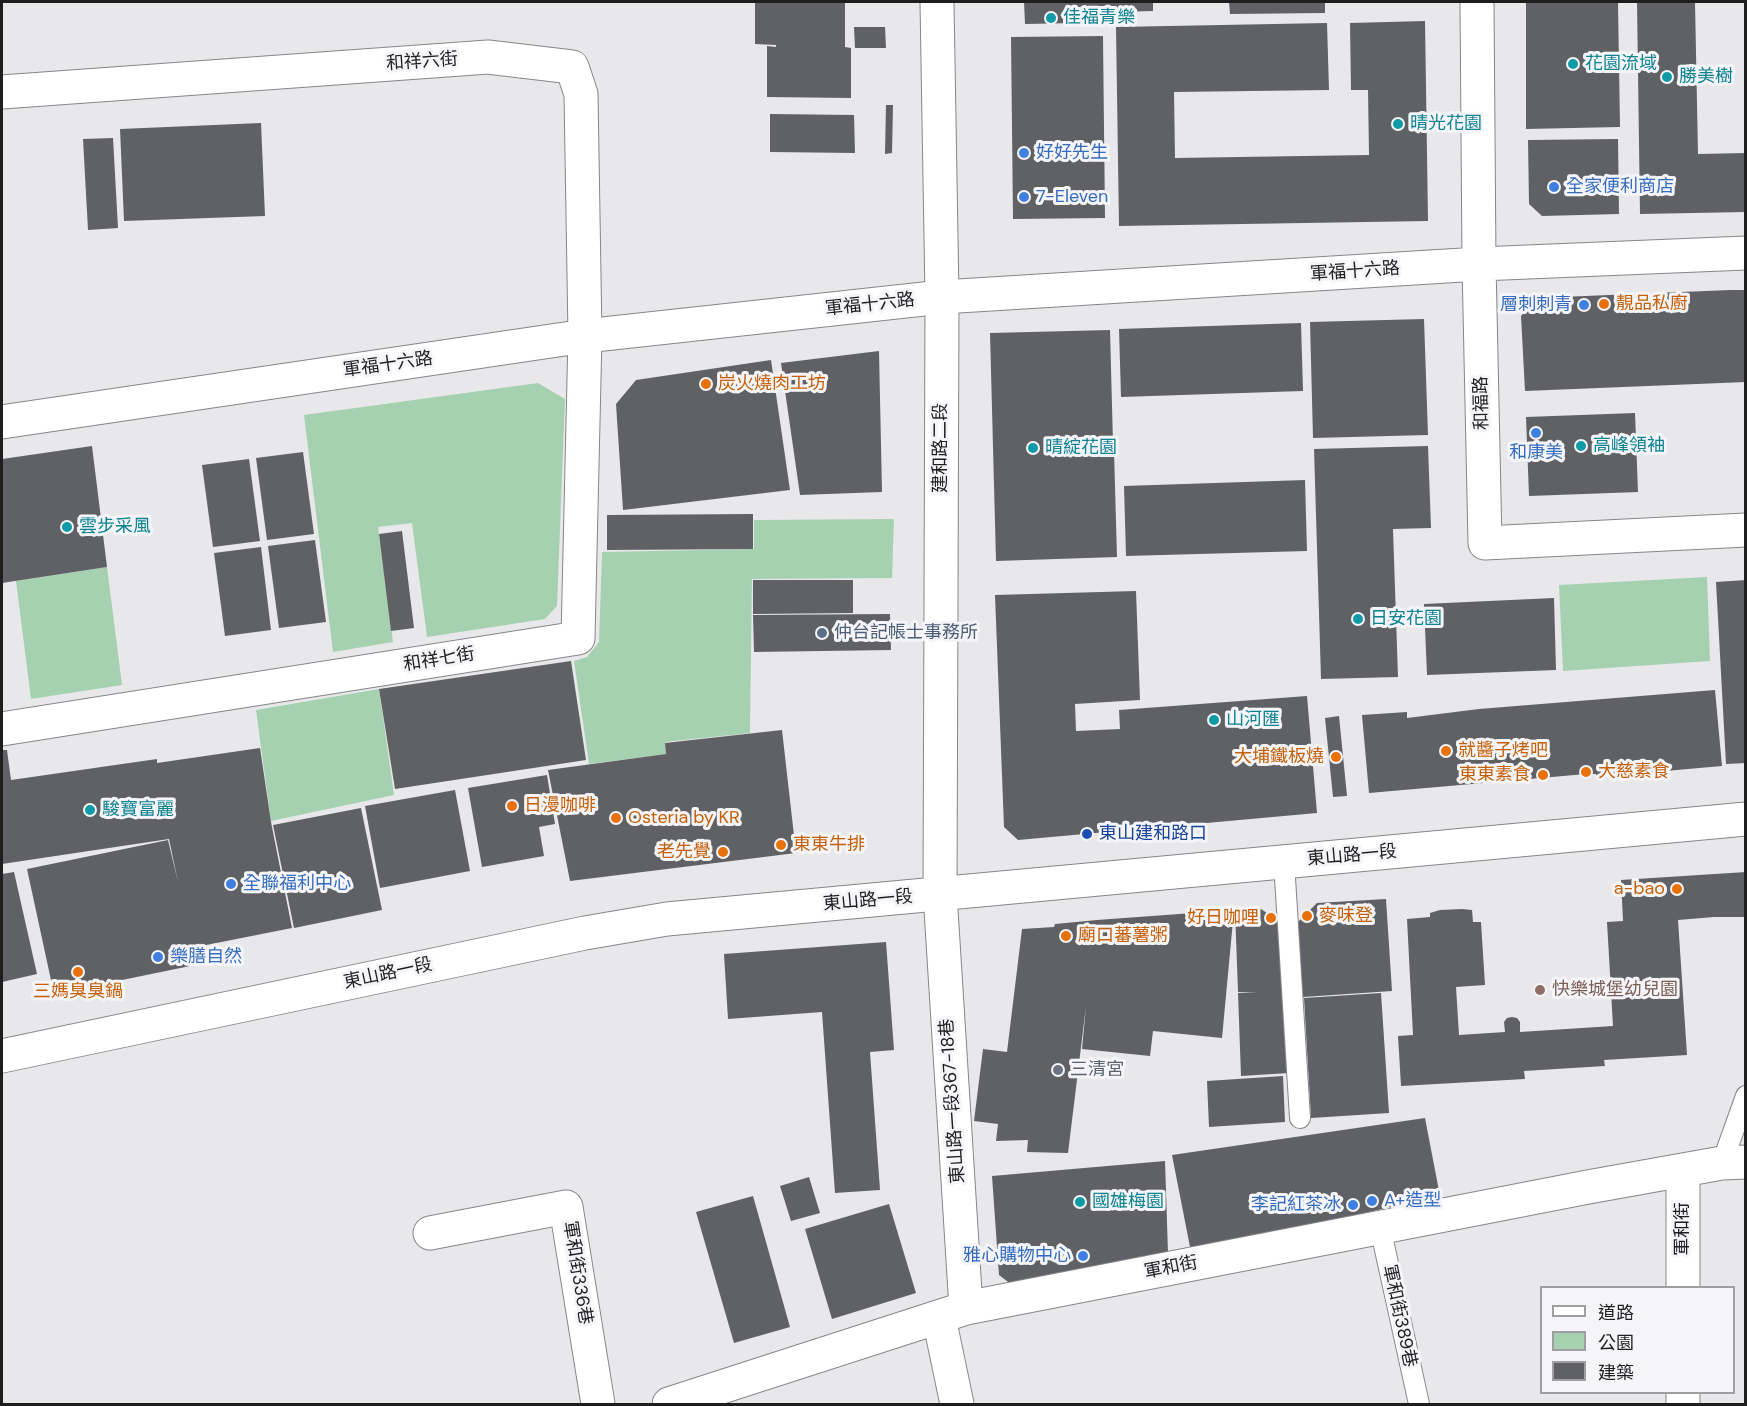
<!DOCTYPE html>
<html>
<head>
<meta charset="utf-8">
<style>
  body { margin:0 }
  #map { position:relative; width:1747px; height:1406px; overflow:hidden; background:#e8e8eb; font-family:"DM Sans","Noto Sans TC",sans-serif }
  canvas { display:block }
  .frame { position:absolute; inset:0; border:3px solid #1e1e1f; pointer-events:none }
  .legend { position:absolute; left:1540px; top:1286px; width:195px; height:108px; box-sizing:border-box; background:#f5f5f9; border:2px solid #9f9fa2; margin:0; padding:8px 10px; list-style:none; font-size:18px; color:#1e1e1f }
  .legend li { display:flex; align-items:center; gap:12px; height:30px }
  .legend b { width:30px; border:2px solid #9f9fa2 }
</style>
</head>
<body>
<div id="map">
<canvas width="1747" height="1406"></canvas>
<div class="frame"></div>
<ul class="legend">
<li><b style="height:8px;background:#fff"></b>道路</li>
<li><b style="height:16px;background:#a6d1b1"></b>公園</li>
<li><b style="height:16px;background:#606164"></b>建築</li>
</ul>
</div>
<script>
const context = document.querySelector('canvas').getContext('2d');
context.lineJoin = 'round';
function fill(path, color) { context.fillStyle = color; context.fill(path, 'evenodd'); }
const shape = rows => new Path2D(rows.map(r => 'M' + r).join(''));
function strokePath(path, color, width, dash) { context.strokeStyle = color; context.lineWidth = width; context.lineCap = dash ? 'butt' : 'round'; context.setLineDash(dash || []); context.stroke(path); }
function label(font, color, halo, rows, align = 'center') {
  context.font = font + ' "DM Sans","Noto Sans TC",sans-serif'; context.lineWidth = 6; context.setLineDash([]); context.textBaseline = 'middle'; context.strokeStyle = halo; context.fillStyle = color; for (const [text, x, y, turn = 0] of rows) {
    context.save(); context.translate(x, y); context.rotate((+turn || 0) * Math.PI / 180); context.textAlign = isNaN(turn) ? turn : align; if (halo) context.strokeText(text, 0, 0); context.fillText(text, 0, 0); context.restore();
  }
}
fill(shape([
  [538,383,565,399,557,606,545,619,427,637,412,523,378,527,393,642,333,652,304,415],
  [894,519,892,578,752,579,750,733,665,742,666,754,589,764,574,661,587,657,599,642,602,552,754,549,754,520],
  [107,567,122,685,31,699,16,581],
  [1707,577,1710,661,1563,671,1559,585],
  [379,689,394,795,271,821,256,710]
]), '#a6d1b1');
fill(shape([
  [755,2,845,2,845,47,851,48,851,98,767,97,767,46,776,47,776,45,755,44],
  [1024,2,1153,2,1153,11,1076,13,1077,23,1025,24],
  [1229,2,1325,2,1325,13,1230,14],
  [1526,2,1618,2,1620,127,1526,129],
  [1637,2,1695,2,1698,154,1746,153,1746,212,1640,214],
  [1425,21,1428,221,1119,226,1116,27,1327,23,1329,90,1174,92,1175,158,1369,155,1368,90,1351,90,1350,23],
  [854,27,885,27,886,48,855,48],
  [1103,36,1105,218,1013,219,1011,37],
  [886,105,893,105,892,153,885,154],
  [770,114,854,115,855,153,770,152],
  [261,123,265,216,124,221,120,129],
  [113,138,118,228,88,230,83,139],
  [1618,139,1619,214,1542,216,1529,204,1528,140],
  [1730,290,1746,290,1746,382,1525,391,1521,316,1537,298],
  [1424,319,1428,435,1313,438,1310,322],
  [1301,323,1303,391,1121,397,1119,329],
  [1110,330,1113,443,1073,445,1074,452,1114,451,1117,557,996,561,990,333],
  [879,351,882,492,800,495,781,363],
  [771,360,790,490,623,510,616,404,636,380],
  [1635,413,1638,492,1529,496,1526,417],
  [92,446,107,567,2,583,2,459],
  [1428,446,1431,528,1393,529,1398,677,1321,679,1314,449],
  [303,452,314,534,267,540,256,458],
  [249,459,260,541,213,547,202,465],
  [1305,480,1307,551,1126,556,1124,486],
  [753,514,753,549,607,550,607,515],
  [402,531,414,628,391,631,379,534],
  [315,540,326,622,279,628,268,546],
  [261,547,271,630,225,636,214,553],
  [753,580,853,580,853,613,753,614],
  [1746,580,1746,763,1726,764,1716,582],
  [1136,591,1140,700,1075,704,1076,731,1120,729,1119,710,1307,696,1317,813,1018,840,1004,827,995,595],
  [1554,598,1556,670,1427,675,1424,604],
  [890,614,891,650,754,652,753,615],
  [571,661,586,760,395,789,379,689],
  [1715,690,1722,766,1597,777,1596,774,1586,774,1369,793,1362,715,1407,712,1407,718,1479,709],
  [1339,716,1347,796,1333,797,1325,718],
  [782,730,796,853,570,881,548,770,666,754,665,743],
  [260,748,271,822,292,928,191,948,195,965,54,994,27,869,168,840,178,882,169,839,2,864,2,750,7,750,11,780,157,759,157,763],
  [547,775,555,824,539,827,544,856,482,867,468,788],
  [455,790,470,871,380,888,365,806],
  [361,808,382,910,294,928,273,825],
  [14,872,37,974,2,982,2,874],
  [1746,872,1746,917,1714,917,1678,920,1687,1055,1604,1060,1605,1066,1524,1071,1525,1079,1401,1086,1398,1036,1413,1035,1407,919,1430,917,1430,913,1440,910,1462,909,1472,910,1473,922,1481,922,1485,985,1456,987,1459,1035,1505,1032,1504,1022,1507,1018,1512,1017,1517,1018,1520,1022,1520,1032,1613,1026,1607,922,1623,921,1621,880],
  [1386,899,1392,991,1303,997,1298,922,1317,903],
  [1261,909,1280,922,1289,1073,1241,1076,1238,993,1257,992,1238,992,1235,910],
  [1234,910,1222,1038,1153,1031,1150,1056,1082,1049,1086,1006,1068,1153,1027,1152,1028,1140,996,1141,998,1124,974,1121,983,1049,1007,1052,1022,929,1054,927,1055,924,1097,920],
  [886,942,894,1050,870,1052,880,1190,835,1193,822,1012,728,1019,724,954],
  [1381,993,1389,1113,1311,1118,1304,998],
  [1283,1076,1285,1122,1209,1127,1207,1081],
  [1425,1118,1440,1196,1191,1252,1172,1155],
  [1165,1161,1168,1253,1016,1288,999,1275,992,1176],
  [809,1177,820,1213,791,1221,780,1186],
  [753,1196,790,1327,734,1343,696,1212],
  [889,1204,916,1293,832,1319,805,1229]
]), '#606164');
const lane = shape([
  [1284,862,1300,1118],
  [1722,1163,1746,1096],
  [1380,1227,1419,1404]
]);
const street = shape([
  [1477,2,1479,264,1485,543,1746,530],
  [2,92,488,57,572,67,581,94,585,336,578,638,2,729],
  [2,422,585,336,942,297,1479,264,1746,253],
  [940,894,966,1308],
  [1683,1170,1683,1288],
  [430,1233,566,1207,598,1404],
  [939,1318,957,1404],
  [1683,1392,1683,1404],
  [669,1404,966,1308,1588,1187,1722,1163,1746,1162]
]);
const secondary = shape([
  [937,2,942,297,940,894],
  [2,1056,585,933,667,919,1746,819]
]);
strokePath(lane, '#858689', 22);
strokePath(street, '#858689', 35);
strokePath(secondary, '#858689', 35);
strokePath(lane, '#fff', 20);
strokePath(street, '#fff', 33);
strokePath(secondary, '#fff', 33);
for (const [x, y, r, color] of [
  [1051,18,6,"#0f9aa8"],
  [1573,64,6,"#0f9aa8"],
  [1667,77,6,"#0f9aa8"],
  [1398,124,6,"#0f9aa8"],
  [1024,153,6,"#3f7fe0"],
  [1554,187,6,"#3f7fe0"],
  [1024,197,6,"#3f7fe0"],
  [1604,304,6,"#e8710a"],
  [1584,305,6,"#3f7fe0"],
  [706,384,6,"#e8710a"],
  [1536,433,6,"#3f7fe0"],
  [1581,446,6,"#0f9aa8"],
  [1033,448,6,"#0f9aa8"],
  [67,527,6,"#0f9aa8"],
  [1358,619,6,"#0f9aa8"],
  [822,633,6,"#5c6f8a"],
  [1214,720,6,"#0f9aa8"],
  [1446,751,6,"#e8710a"],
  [1336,757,6,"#e8710a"],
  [1586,772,6,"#e8710a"],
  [1543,775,6,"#e8710a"],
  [512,806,6,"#e8710a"],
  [90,810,6,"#0f9aa8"],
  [616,818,6,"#e8710a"],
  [1087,834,6,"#1a4fb4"],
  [781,845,6,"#e8710a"],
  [723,852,6,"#e8710a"],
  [231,884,6,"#3f7fe0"],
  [1677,889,6,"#e8710a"],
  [1307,916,6,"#e8710a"],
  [1271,918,6,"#e8710a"],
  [1066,936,6,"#e8710a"],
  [158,957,6,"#3f7fe0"],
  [78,972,6,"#e8710a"],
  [1540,990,6,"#8d6e63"],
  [1058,1070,6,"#6b7280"],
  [1372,1201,6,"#3f7fe0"],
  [1080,1202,6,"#0f9aa8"],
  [1353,1205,6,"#3f7fe0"],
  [1083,1256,6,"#3f7fe0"]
]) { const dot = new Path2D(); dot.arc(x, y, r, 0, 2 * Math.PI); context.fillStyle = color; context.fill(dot); strokePath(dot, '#f5f5f9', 2); }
label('18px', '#0d838f', '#f5f5f9', [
  ["佳福青樂",1063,18],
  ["花園流域",1585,64],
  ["勝美樹",1679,77],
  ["晴光花園",1410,124],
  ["高峰領袖",1593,446],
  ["晴綻花園",1045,448],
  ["雲步采風",79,527],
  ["日安花園",1370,619],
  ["山河匯",1226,720],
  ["駿寶富麗",102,810],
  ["國雄梅園",1092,1202]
], 'left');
label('18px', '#1e1e1f', '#f5f5f9', [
  ["和祥六街",422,62,-4],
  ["軍福十六路",1355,272,-4],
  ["軍福十六路",870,305,-6],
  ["軍福十六路",388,365,-8],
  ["和福路",1482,403,-91],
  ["建和路二段",941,448,-90],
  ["和祥七街",439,660,-9],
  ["東山路一段",1352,856,-5],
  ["東山路一段",868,901,-5],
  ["東山路一段",388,974,-12],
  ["東山路一段367-18巷",953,1101,-94],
  ["軍和街",1683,1229,-90],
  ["軍和街",1171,1268,-11],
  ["軍和街336巷",577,1273,81],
  ["軍和街389巷",1399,1316,78]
]);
label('18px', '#366cbe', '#f5f5f9', [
  ["好好先生",1036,153],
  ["全家便利商店",1566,187],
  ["7-Eleven",1036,197],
  ["層刺刺青",1572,305,"right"],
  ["和康美",1536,453,"center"],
  ["全聯福利中心",243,884],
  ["樂膳自然",170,957],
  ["A+造型",1384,1201],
  ["李記紅茶冰",1341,1205,"right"],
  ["雅心購物中心",1071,1256,"right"]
], 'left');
label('18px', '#c56008', '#f5f5f9', [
  ["靚品私廚",1616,304],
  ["炭火燒肉工坊",718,384],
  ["就醬子烤吧",1458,751],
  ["大埔鐵板燒",1324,757,"right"],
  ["大慈素食",1598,772],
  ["東東素食",1531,775,"right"],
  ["日漫咖啡",524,806],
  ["Osteria by KR",628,818],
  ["東東牛排",793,845],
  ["老先覺",711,852,"right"],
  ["a-bao",1665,889,"right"],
  ["麥味登",1319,916],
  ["好日咖哩",1259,918,"right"],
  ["廟口蕃薯粥",1078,936],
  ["三媽臭臭鍋",78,992,"center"]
], 'left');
label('18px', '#4e5e75', '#f5f5f9', [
  ["仲台記帳士事務所",834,633]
], 'left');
label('18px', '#164399', '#f5f5f9', [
  ["東山建和路口",1099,834]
], 'left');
label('18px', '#785e54', '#f5f5f9', [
  ["快樂城堡幼兒園",1552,990]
], 'left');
label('18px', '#5b616d', '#f5f5f9', [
  ["三清宮",1070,1070]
], 'left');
</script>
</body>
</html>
